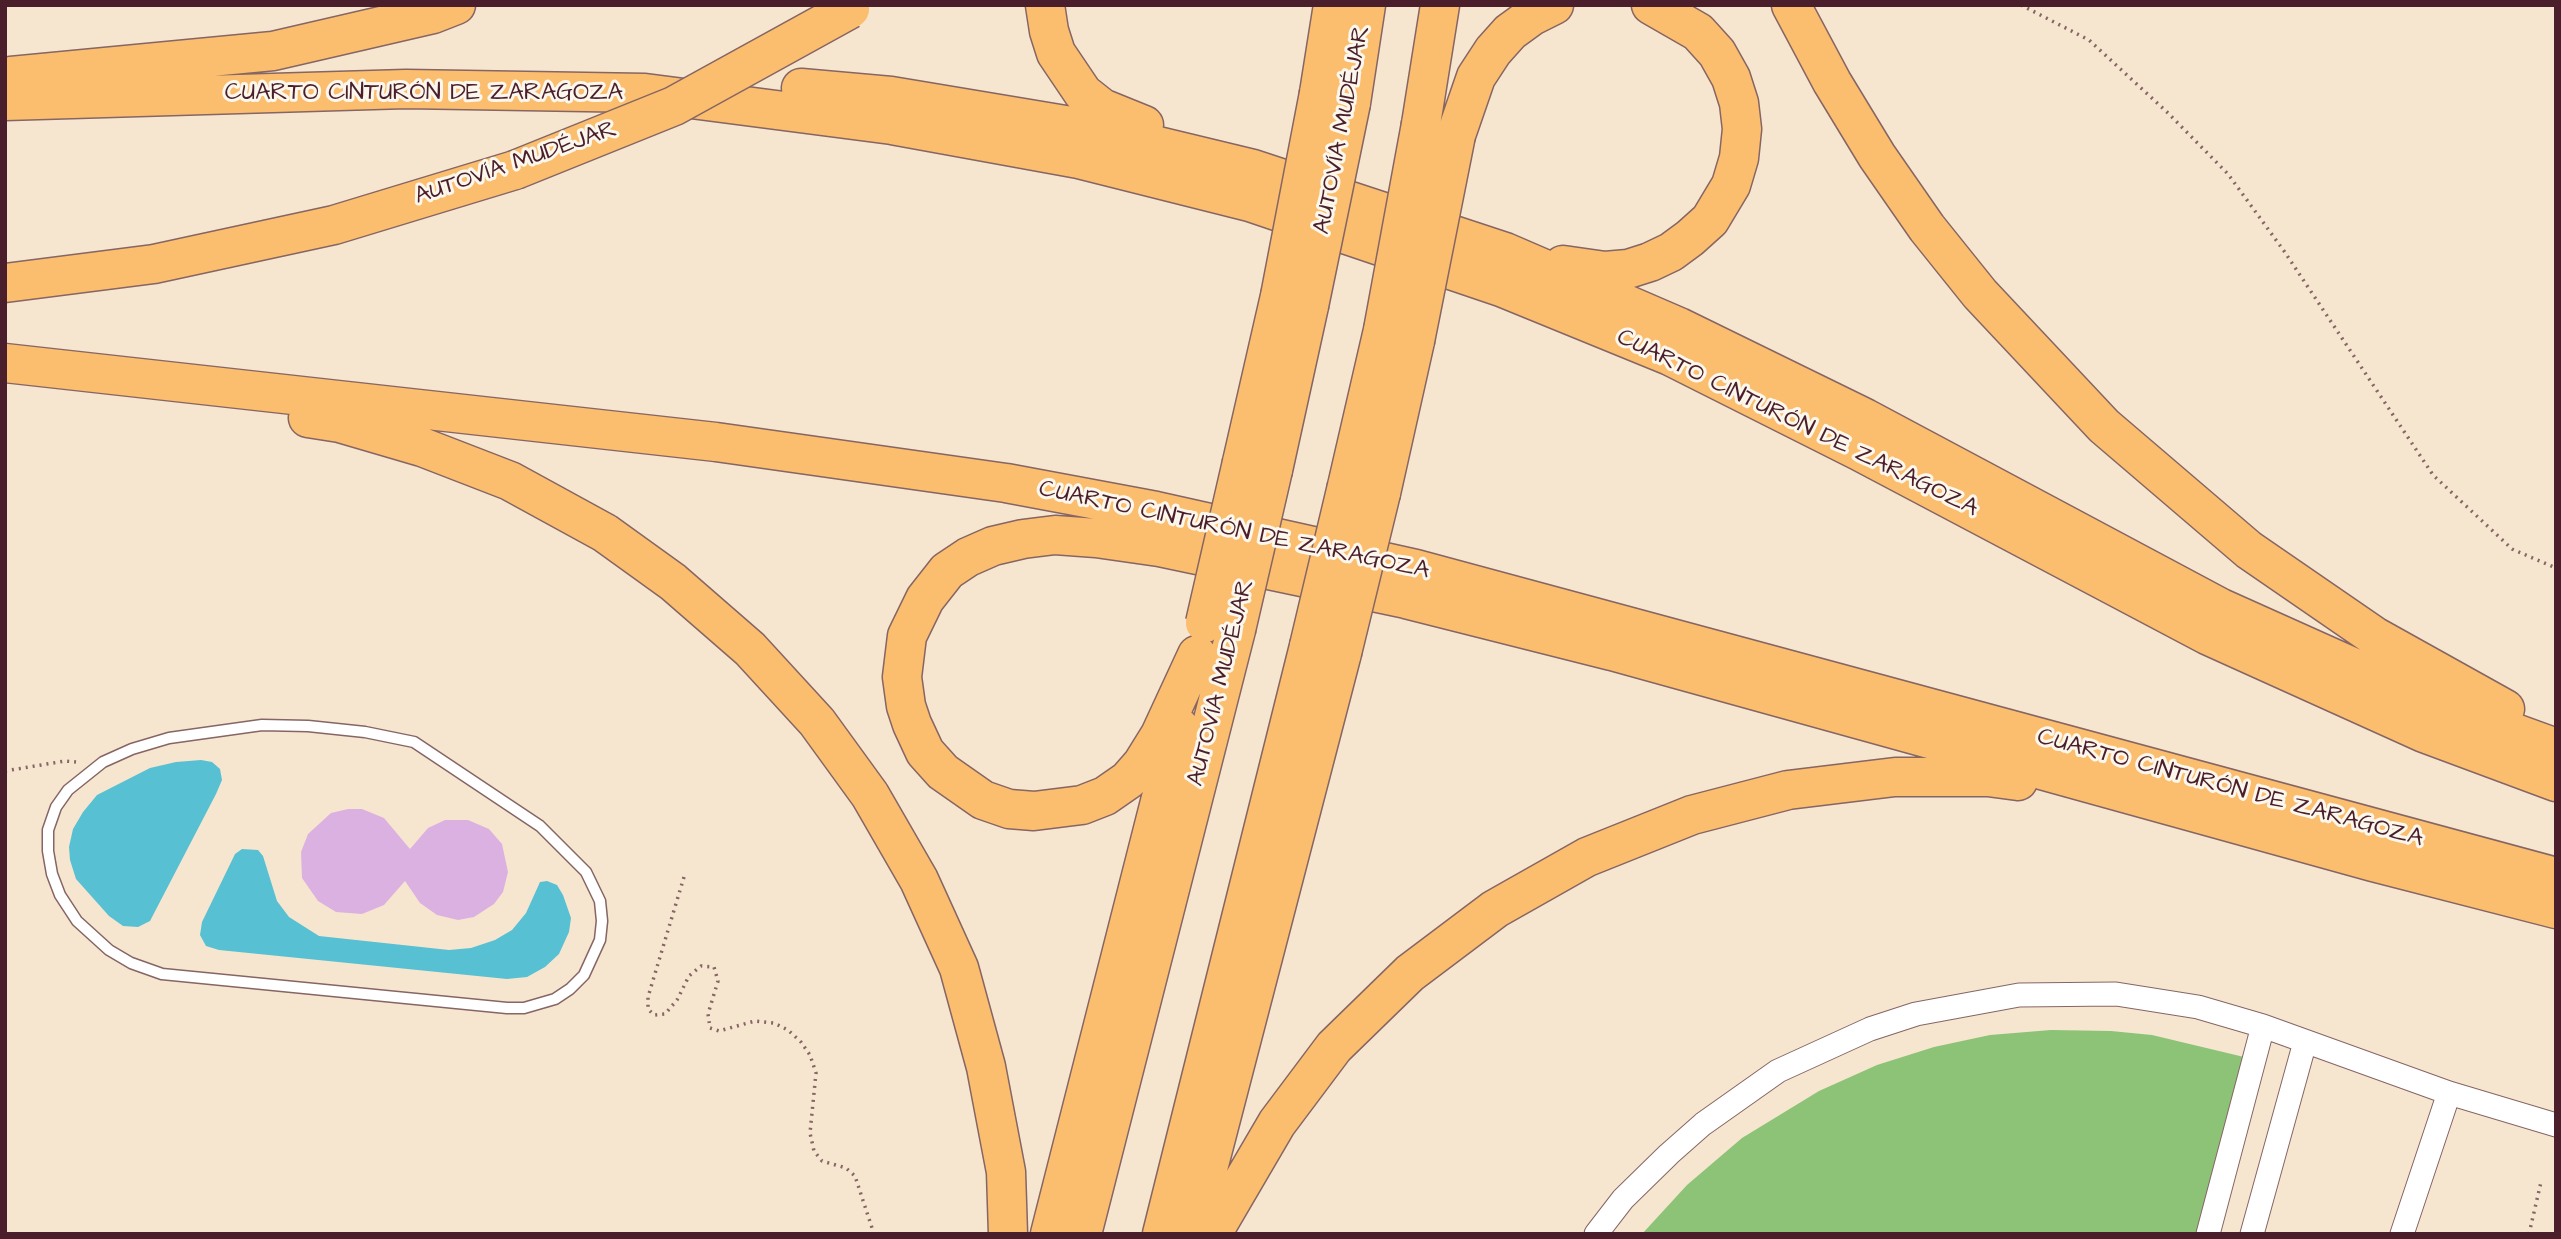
<!DOCTYPE html>
<html>
<head>
<meta charset="utf-8">
<style>
  body { margin:0 }
  #map { position:relative; width:2561px; height:1239px; overflow:hidden; background:#f6e6cf; font-family:"Architects Daughter",sans-serif }
  canvas { display:block }
  .frame { position:absolute; inset:0; border:7px solid #4a1f2b; pointer-events:none }
</style>
</head>
<body>
<div id="map">
<canvas width="2561" height="1239"></canvas>
<div class="frame"></div>
</div>
<script>
const context = document.querySelector('canvas').getContext('2d');
context.lineJoin = 'round';
function fill(path, color) { context.fillStyle = color; context.fill(path, 'evenodd'); }
const shape = rows => new Path2D(rows.map(r => 'M' + r).join(''));
function strokePath(path, color, width, dash) { context.strokeStyle = color; context.lineWidth = width; context.lineCap = dash ? 'butt' : 'round'; context.setLineDash(dash || []); context.stroke(path); }
function label(font, color, halo, rows, align = 'center') {
  context.font = font + ' "Architects Daughter",sans-serif'; context.lineWidth = 6; context.setLineDash([]); context.textBaseline = 'middle'; context.strokeStyle = halo; context.fillStyle = color; for (const [text, x, y, turn = 0] of rows) {
    context.save(); context.translate(x, y); context.rotate((+turn || 0) * Math.PI / 180); context.textAlign = isNaN(turn) ? turn : align; if (halo) context.strokeText(text, 0, 0); context.fillText(text, 0, 0); context.restore();
  }
}
fill(shape([
  [2051,1030,2111,1031,2152,1035,2244,1057,2198,1234,1642,1234,1687,1185,1742,1138,1819,1091,1877,1065,1934,1047,1990,1035]
]), '#8cc376');
fill(shape([
  [201,760,212,762,220,769,222,780,216,794,150,921,138,927,123,926,109,916,76,879,70,860,69,847,73,829,83,812,97,795,150,768,176,762],
  [242,849,258,850,263,856,277,901,289,917,319,936,449,950,471,948,495,940,512,930,526,913,540,882,547,881,557,885,563,895,571,918,569,932,559,954,545,967,527,977,507,979,219,950,206,946,200,935,202,922,235,854]
]), '#57c0d3');
fill(shape([
  [348,809,362,809,384,818,410,849,428,828,445,820,468,820,489,829,502,844,508,872,503,892,494,904,474,917,458,920,437,915,420,903,405,881,384,905,362,914,336,912,318,901,302,878,301,852,308,834,331,813]
]), '#dbb1e1');
const lane = shape([
  [262,725,308,726,365,732,414,742,540,826,586,872,600,901,602,921,600,940,584,975,570,989,555,999,524,1008,507,1008,162,974,131,963,109,950,77,921,60,895,52,874,48,851,48,830,56,807,68,790,103,762,132,749,169,738,262,725]
]);
const street = shape([
  [1596,1234,1623,1199,1669,1154,1703,1124,1778,1071,1870,1029,1916,1014,2019,995,2116,994,2198,1007,2263,1026,2449,1093,2556,1125],
  [2208,1234,2263,1026],
  [2252,1234,2305,1042],
  [2402,1234,2449,1093]
]);
const highway = shape([
  [1045,5,1049,31,1056,53,1083,93,1102,108,1144,125],
  [1791,5,1832,82,1877,156,1927,228,1980,294,2104,426,2249,550,2374,636,2505,709],
  [11,76,273,51,433,14,456,5],
  [801,88,891,96,1083,128,1253,169,1505,252,1679,327,1865,418,2221,608,2435,704,2556,748],
  [1319,93,1333,5],
  [5,101,406,89,645,93,892,125,1079,159,1250,202,1501,287,1670,356,1859,451,2207,635,2424,733,2556,782],
  [1351,103,1366,5],
  [1421,124,1440,5],
  [1456,135,1476,77,1493,51,1510,32,1532,16,1554,5],
  [1563,265,1605,271,1628,269,1650,262,1671,252,1690,238,1710,220,1731,185,1739,158,1742,129,1739,103,1731,78,1717,53,1698,32,1651,5],
  [5,283,154,264,334,225,515,170],
  [5,363,716,442,1006,483,1156,511,1416,569,2556,877],
  [308,418,340,423,422,447,510,481,605,533,673,582,750,649,817,722,870,795,919,880,959,968,986,1067,1006,1172,1008,1234],
  [1242,462,1280,296],
  [1273,470,1309,306],
  [1347,486,1383,330],
  [1381,493,1415,341],
  [1197,655,1160,735,1142,764,1128,780,1105,796,1082,805,1034,811,1009,809,983,800,943,772,925,752,912,724,906,706,902,677,907,636,925,599,947,571,968,557,993,546,1023,539,1055,535,1096,538,1159,547,1406,599,1612,651,2373,862,2556,909],
  [1050,1234,1179,727],
  [1082,1234,1236,630],
  [1162,1234,1309,646],
  [1191,1234,1342,653],
  [1212,1234,1277,1123,1334,1047,1410,973,1495,909,1587,857,1692,815,1788,790,1895,777,1988,777,2018,781]
]);
strokePath(lane, '#866564', 13);
strokePath(street, '#866564', 25);
strokePath(highway, '#866564', 41);
strokePath(shape([
  [2021,5,2089,40,2168,113,2228,174,2284,251,2433,475,2512,549,2556,568],
  [5,771,65,761,76,762],
  [684,877,648,997,648,1009,654,1015,665,1014,677,1000,689,976,701,966,714,967,718,981,708,1014,710,1028,719,1031,755,1021,774,1023,788,1030,801,1042,810,1055,816,1073,810,1133,814,1151,822,1161,846,1168,855,1176,874,1234],
  [2529,1234,2541,1182]
]), '#866564', 3.5, [2, 5]);
strokePath(lane, '#fff', 10);
strokePath(street, '#fff', 23);
strokePath(highway, '#fbbe6e', 38);
const highwayBridge = shape([
  [515,170,674,106,850,9],
  [1280,296,1319,93],
  [1309,306,1351,103],
  [1383,330,1421,124],
  [1415,341,1456,135],
  [1205,623,1242,462],
  [1236,630,1273,470],
  [1309,646,1347,486],
  [1342,653,1381,493]
]);
strokePath(highwayBridge, '#866564', 41, []);
strokePath(highwayBridge, '#fbbe6e', 38);
label('24px', '#4a1f2b', '#fbf7ec', [
  ["CUARTO CINTURÓN DE ZARAGOZA",424,94],
  ["AUTOVÍA MUDÉJAR",1343,130,-79],
  ["AUTOVÍA MUDÉJAR",516,164,-19],
  ["CUARTO CINTURÓN DE ZARAGOZA",1797,424,26],
  ["CUARTO CINTURÓN DE ZARAGOZA",1234,531,12],
  ["AUTOVÍA MUDÉJAR",1222,683,-76],
  ["CUARTO CINTURÓN DE ZARAGOZA",2230,789,15]
]);
</script>
</body>
</html>
